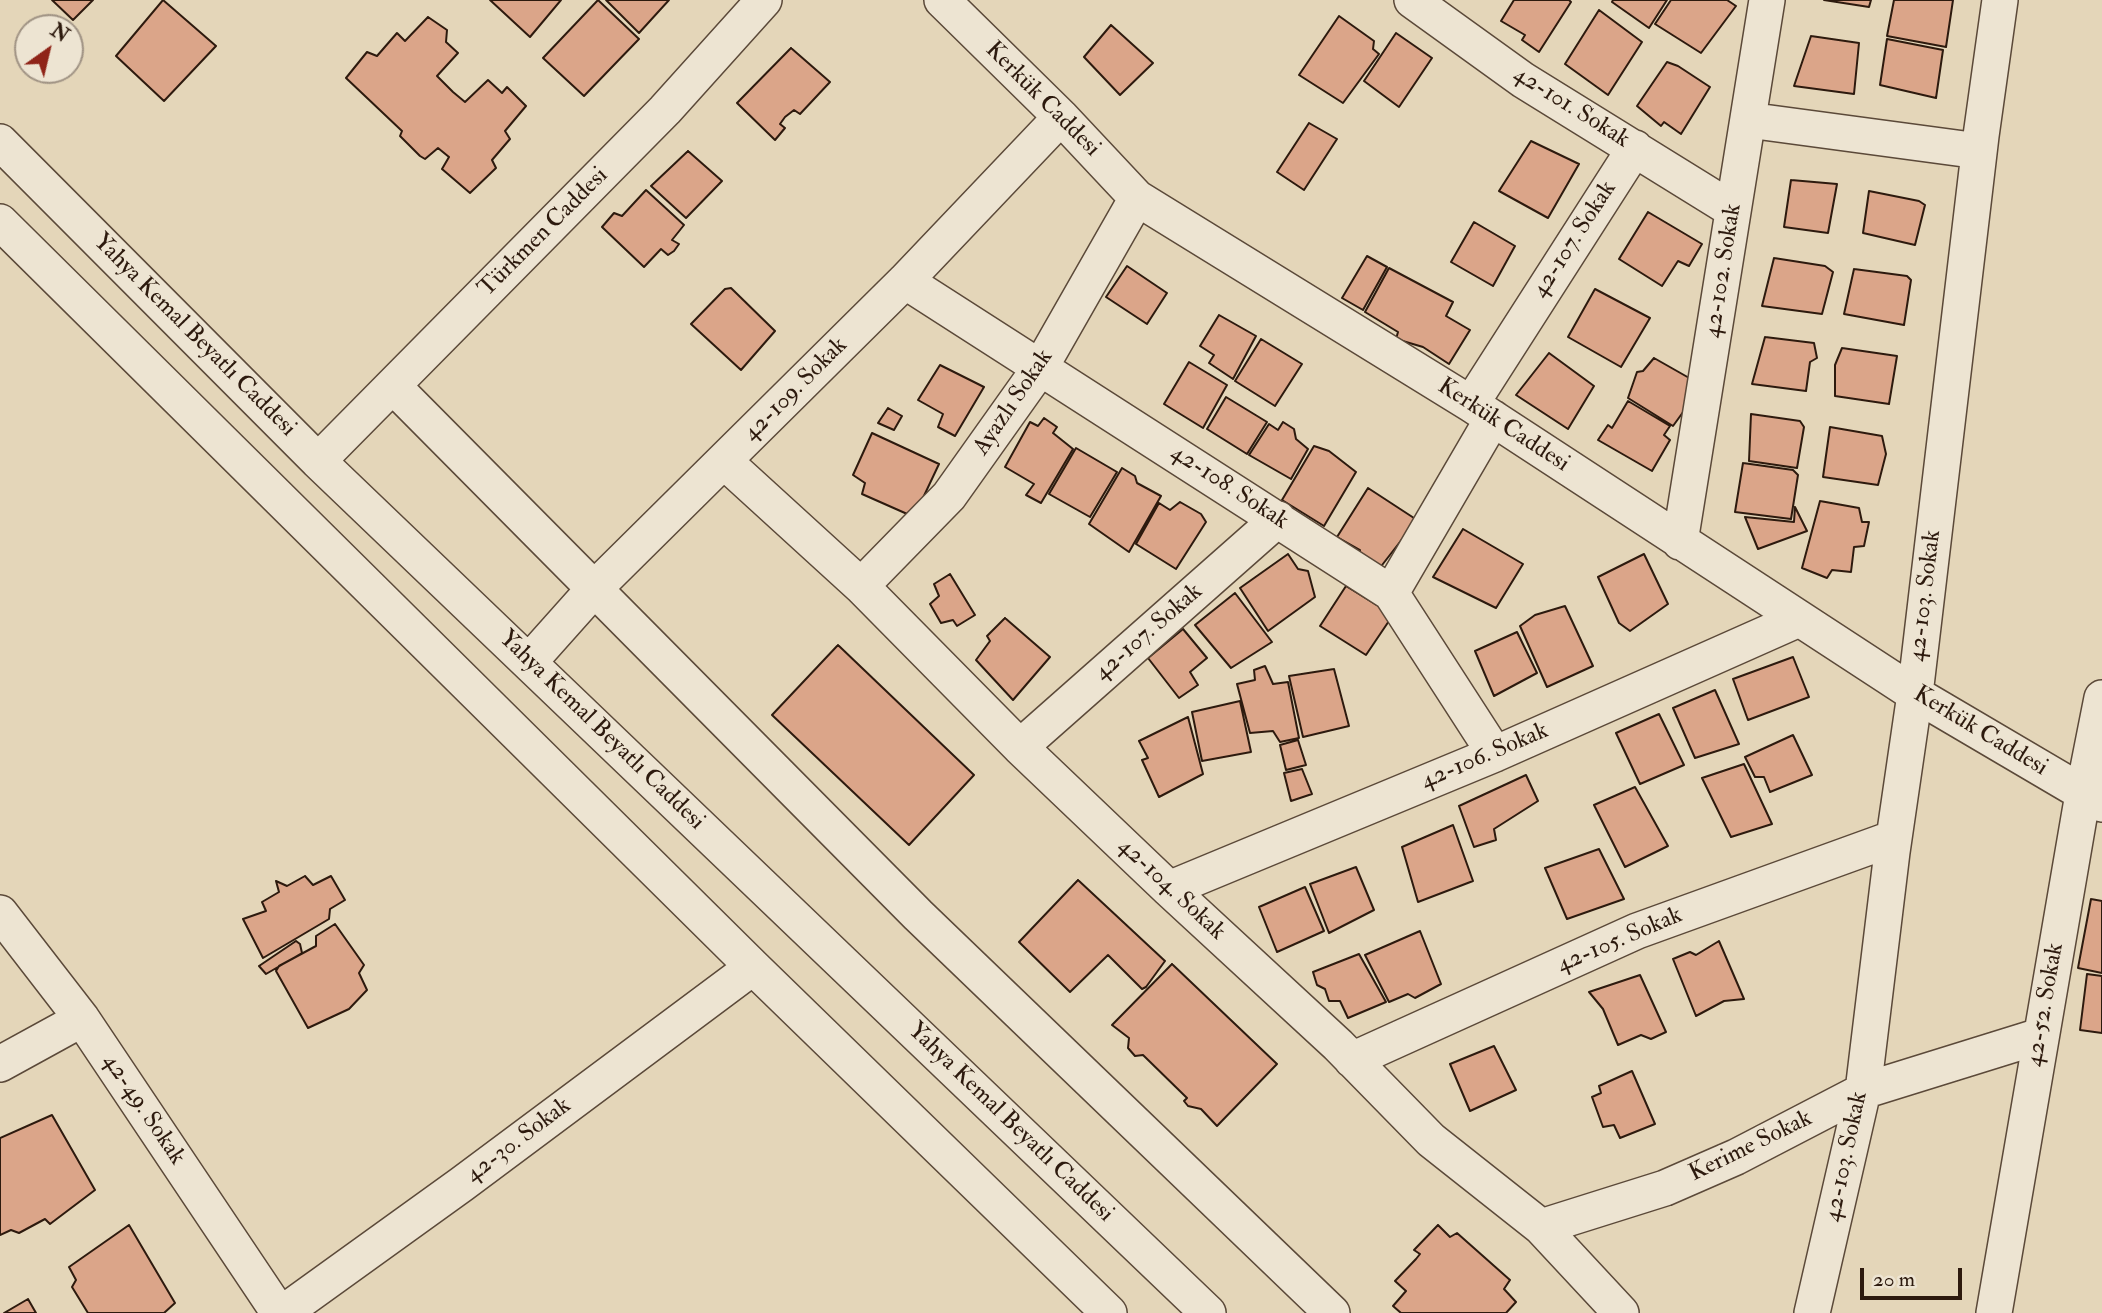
<!DOCTYPE html>
<html>
<head>
<meta charset="utf-8">
<style>
  body { margin:0 }
  #map { position:relative; width:2102px; height:1313px; overflow:hidden; background:#e4d6b9; font-family:"IM FELL Double Pica",serif }
  canvas { display:block }
  .north { position:absolute; left:14px; top:14px; width:70px; height:70px; box-sizing:border-box; background:#ede4d2; border:2px solid #a09384; border-radius:50%; rotate:34deg; font-size:19px; font-weight:700; line-height:28px; text-align:center; color:#2d1a0e }
  .north::after { content:''; display:block; margin:auto; width:24px; height:32px; background:#8f2418; clip-path:polygon(50% 0,100% 100%,50% 72%,0 100%) }
  .scale { position:absolute; left:1860px; top:1268px; width:102px; height:32px; box-sizing:border-box; border:4px solid #2d1a0e; border-top:0; padding-left:9px; font-size:21px; line-height:24px; white-space:nowrap; color:#2d1a0e; -webkit-text-stroke:5px #ede4d2; paint-order:stroke }
</style>
</head>
<body>
<div id="map">
<canvas width="2102" height="1313"></canvas>
<div class="north">N</div>
<div class="scale">20 m</div>
</div>
<script>
const context = document.querySelector('canvas').getContext('2d');
context.lineJoin = 'round';
function fill(path, color) { context.fillStyle = color; context.fill(path, 'evenodd'); }
const shape = rows => new Path2D(rows.map(r => 'M' + r).join(''));
function strokePath(path, color, width, dash) { context.strokeStyle = color; context.lineWidth = width; context.lineCap = dash ? 'butt' : 'round'; context.setLineDash(dash || []); context.stroke(path); }
function label(font, color, halo, rows, align = 'center') {
  context.font = font + ' "IM FELL Double Pica",serif'; context.lineWidth = 7; context.setLineDash([]); context.textBaseline = 'middle'; context.strokeStyle = halo; context.fillStyle = color; for (const [text, x, y, turn = 0] of rows) {
    context.save(); context.translate(x, y); context.rotate((+turn || 0) * Math.PI / 180); context.textAlign = isNaN(turn) ? turn : align; if (halo) context.strokeText(text, 0, 0); context.fillText(text, 0, 0); context.restore();
  }
}
const building = shape([
  [52,0,93,0,73,20,52,0],
  [163,0,216,46,164,101,116,56,163,0],
  [490,0,561,0,530,37,490,0],
  [598,0,639,39,584,96,543,58,598,0],
  [606,0,669,0,639,33,606,0],
  [1514,0,1569,0,1571,2,1539,52,1522,40,1525,35,1501,21,1514,0],
  [1613,0,1667,0,1649,28,1612,2,1613,0],
  [1671,0,1727,0,1736,6,1701,53,1655,24,1671,0],
  [1824,0,1871,0,1869,7,1824,0],
  [1894,0,1953,0,1946,47,1887,36,1894,0],
  [1599,10,1642,42,1608,95,1565,64,1599,10],
  [1339,16,1374,41,1373,49,1379,54,1343,103,1299,75,1339,16],
  [428,17,447,30,446,42,458,53,437,76,453,92,465,102,488,80,502,93,507,87,526,106,505,131,510,139,492,160,496,168,470,193,442,169,449,157,438,148,425,159,420,156,400,136,402,131,346,78,367,52,377,56,397,33,405,41,428,17],
  [1111,25,1153,63,1120,95,1084,57,1111,25],
  [1396,33,1432,58,1399,107,1364,81,1396,33],
  [1811,36,1859,43,1854,94,1794,86,1811,36],
  [1887,39,1943,50,1936,98,1880,85,1887,39],
  [791,48,830,82,800,114,794,110,785,117,780,124,785,128,775,140,737,103,791,48],
  [1667,62,1678,66,1710,87,1681,134,1664,122,1661,126,1637,106,1667,62],
  [1309,123,1337,139,1304,190,1277,172,1309,123],
  [1531,141,1579,164,1548,218,1499,191,1531,141],
  [688,151,722,181,686,218,651,186,688,151],
  [1791,180,1837,184,1828,233,1784,227,1791,180],
  [646,190,684,225,672,240,679,244,674,251,668,255,661,249,644,267,602,227,614,213,622,216,646,190],
  [1869,191,1919,201,1925,205,1915,245,1863,233,1869,191],
  [1648,212,1702,244,1689,266,1678,261,1662,286,1619,259,1648,212],
  [1474,222,1515,246,1493,286,1451,262,1474,222],
  [1367,256,1387,267,1363,310,1342,298,1367,256],
  [1774,258,1825,266,1833,272,1822,314,1762,306,1774,258],
  [1127,266,1167,293,1147,324,1106,297,1127,266],
  [1389,268,1453,302,1446,316,1470,330,1449,364,1423,347,1396,339,1398,332,1365,312,1389,268],
  [1854,269,1907,276,1911,280,1904,325,1844,314,1854,269],
  [731,288,775,331,741,370,691,324,725,289,731,288],
  [1595,289,1650,318,1621,367,1568,337,1595,289],
  [1219,315,1256,336,1233,379,1209,363,1214,355,1200,346,1219,315],
  [1765,337,1814,343,1817,358,1810,362,1806,391,1752,384,1765,337],
  [1261,339,1302,364,1275,406,1235,381,1261,339],
  [1842,348,1897,356,1889,404,1835,396,1835,365,1842,348],
  [1549,353,1594,386,1568,429,1516,395,1549,353],
  [1654,358,1698,383,1699,390,1673,426,1628,398,1637,372,1643,371,1654,358],
  [1189,362,1227,385,1203,428,1164,404,1189,362],
  [940,365,984,387,955,436,938,427,943,414,918,400,940,365],
  [1226,397,1267,422,1247,454,1207,429,1226,397],
  [1628,401,1670,426,1664,435,1670,440,1652,471,1598,440,1608,425,1612,428,1628,401],
  [888,408,902,416,894,430,878,423,888,408],
  [1751,414,1800,421,1804,427,1797,468,1749,461,1751,414],
  [1044,418,1057,427,1053,433,1073,449,1041,503,1026,495,1034,484,1005,467,1030,422,1038,426,1044,418],
  [1283,422,1294,429,1296,439,1308,449,1291,479,1249,455,1269,424,1278,430,1283,422],
  [1830,427,1882,436,1886,454,1878,485,1823,477,1830,427],
  [872,433,939,464,914,517,862,494,865,483,853,475,872,433],
  [1314,446,1329,451,1356,472,1324,526,1282,500,1314,446],
  [1076,448,1117,472,1090,517,1049,494,1076,448],
  [1743,463,1793,470,1798,475,1791,519,1735,512,1743,463],
  [1122,468,1135,476,1137,483,1161,496,1129,552,1089,524,1122,468],
  [1368,488,1417,520,1379,569,1359,557,1360,550,1337,537,1368,488],
  [1820,501,1859,508,1862,522,1869,522,1864,546,1854,547,1851,572,1832,570,1827,578,1802,568,1820,501],
  [1180,502,1201,514,1206,522,1176,569,1136,544,1159,503,1170,510,1180,502],
  [1795,507,1807,531,1758,549,1745,517,1794,522,1795,507],
  [1463,529,1523,564,1496,608,1433,577,1463,529],
  [1288,554,1298,569,1308,571,1315,597,1268,631,1240,588,1288,554],
  [1644,554,1668,604,1630,631,1619,623,1598,577,1644,554],
  [950,574,975,615,957,626,953,620,941,623,930,604,939,596,934,584,950,574],
  [1346,586,1393,615,1366,655,1320,626,1346,586],
  [1235,593,1272,642,1231,668,1195,625,1235,593],
  [1565,606,1593,666,1547,687,1520,626,1535,615,1565,606],
  [1005,618,1050,657,1013,700,976,660,990,641,987,636,1005,618],
  [1183,629,1207,658,1190,672,1198,685,1179,698,1148,658,1183,629],
  [1517,632,1537,673,1494,696,1475,651,1517,632],
  [838,645,974,775,909,845,772,715,838,645],
  [1793,657,1809,697,1748,720,1733,679,1793,657],
  [1265,666,1273,684,1288,682,1299,738,1280,742,1273,731,1250,733,1237,684,1255,680,1254,670,1265,666],
  [1334,669,1349,726,1303,737,1289,676,1334,669],
  [1715,690,1739,744,1695,758,1673,708,1715,690],
  [1240,701,1251,752,1202,761,1192,712,1240,701],
  [1659,714,1684,765,1640,784,1616,733,1659,714],
  [1188,717,1203,774,1159,797,1142,760,1148,758,1139,741,1188,717],
  [1793,735,1812,775,1770,792,1764,777,1755,777,1745,757,1793,735],
  [1298,740,1306,765,1286,770,1280,745,1298,740],
  [1744,764,1772,824,1731,837,1702,778,1744,764],
  [1302,769,1312,794,1291,801,1284,773,1302,769],
  [1526,775,1538,801,1494,829,1496,840,1474,847,1459,806,1526,775],
  [1635,787,1668,846,1625,867,1594,805,1635,787],
  [1453,825,1473,881,1418,902,1402,847,1453,825],
  [1599,849,1624,899,1567,919,1545,868,1599,849],
  [1356,867,1374,910,1329,933,1310,884,1356,867],
  [305,876,313,885,331,876,345,900,330,909,329,919,263,958,243,919,266,911,262,902,279,892,276,881,287,886,305,876],
  [1078,880,1165,961,1146,987,1142,989,1108,955,1070,992,1019,942,1078,880],
  [1305,887,1324,931,1277,952,1259,907,1305,887],
  [2091,899,2102,901,2102,973,2078,968,2091,899],
  [335,924,364,965,359,973,367,990,349,1009,308,1028,276,971,279,966,316,946,316,936,335,924],
  [1420,931,1441,984,1415,998,1408,994,1389,1002,1365,955,1420,931],
  [296,941,300,944,302,953,266,974,259,966,296,941],
  [1719,941,1744,999,1724,1001,1696,1016,1673,959,1690,952,1696,955,1719,941],
  [1359,954,1386,1002,1348,1018,1340,1001,1329,1001,1325,989,1317,985,1313,972,1359,954],
  [1172,964,1277,1064,1217,1126,1201,1109,1188,1106,1184,1101,1187,1098,1143,1055,1135,1056,1128,1048,1129,1038,1112,1025,1172,964],
  [2087,974,2102,976,2102,1033,2080,1030,2087,974],
  [1640,975,1666,1032,1651,1039,1641,1035,1618,1045,1603,1009,1589,992,1640,975],
  [1494,1046,1516,1090,1470,1111,1450,1064,1494,1046],
  [1632,1071,1655,1124,1620,1138,1614,1125,1603,1127,1592,1097,1601,1093,1599,1086,1632,1071],
  [52,1115,95,1190,50,1224,45,1219,19,1233,11,1230,0,1235,0,1138,52,1115],
  [129,1225,175,1303,164,1313,88,1313,72,1287,76,1280,69,1267,129,1225],
  [1438,1225,1450,1237,1457,1233,1510,1280,1504,1289,1516,1302,1506,1313,1401,1313,1393,1306,1406,1291,1395,1281,1416,1259,1420,1254,1414,1250,1438,1225],
  [28,1299,36,1313,4,1313,28,1299]
]);
fill(building, '#dba589');
strokePath(building, '#2d1a0e', 2);
const minor = shape([
  [942,0,1061,117,1137,198,1471,404,1915,694,2102,804],
  [1412,0,1523,80,1733,210],
  [1748,120,1979,151],
  [0,142,318,461,1208,1313],
  [0,222,753,967,1109,1313],
  [905,281,1391,593,1495,754],
  [393,386,918,915,1332,1313],
  [1471,404,1635,148],
  [318,461,665,110,764,0],
  [724,461,861,586,1020,747,1169,889,1338,1045,1431,1140,1541,1227,1621,1313],
  [1680,542,1767,0],
  [861,586,949,496,1040,368,1137,198],
  [1391,593,1493,418],
  [529,662,595,588,905,281,1061,117],
  [1020,747,1278,519],
  [1169,889,1495,754,1799,619],
  [0,913,82,1019,279,1313],
  [1352,1060,1637,931,1894,838],
  [0,1064,82,1019],
  [1541,1227,1665,1188,1736,1157,1863,1091,2040,1036],
  [283,1313,462,1184,753,967],
  [1812,1313,1863,1091,1892,852,1915,694,1981,136,2000,0],
  [1994,1313,2083,794,2102,698]
]);
strokePath(minor, '#5b4939', 38);
strokePath(minor, '#ede4d2', 35);
label('24px', '#2d1a0e', '#ede4d2', [
  ["Kerkük Caddesi",1042,100,45],
  ["42-101. Sokak",1571,108,32],
  ["Türkmen Caddesi",544,233,-45],
  ["42-107. Sokak",1575,240,-57],
  ["42-102. Sokak",1724,271,-81],
  ["Yahya Kemal Beyatlı Caddesi",194,336,45],
  ["42-109. Sokak",796,390,-45],
  ["Ayazlı Sokak",1014,403,-56],
  ["Kerkük Caddesi",1503,426,33],
  ["42-108. Sokak",1229,488,33],
  ["42-103. Sokak",1926,596,-83],
  ["42-107. Sokak",1149,633,-41],
  ["Yahya Kemal Beyatlı Caddesi",601,731,44],
  ["Kerkük Caddesi",1980,732,31],
  ["42-106. Sokak",1485,757,-23],
  ["42-104. Sokak",1171,890,43],
  ["42-105. Sokak",1620,941,-23],
  ["42-52. Sokak",2046,1005,-80],
  ["42-49. Sokak",143,1110,56],
  ["Yahya Kemal Beyatlı Caddesi",1010,1123,44],
  ["42-30. Sokak",519,1141,-37],
  ["Kerime Sokak",1751,1147,-26],
  ["42-103. Sokak",1847,1157,-78]
]);
</script>
</body>
</html>
